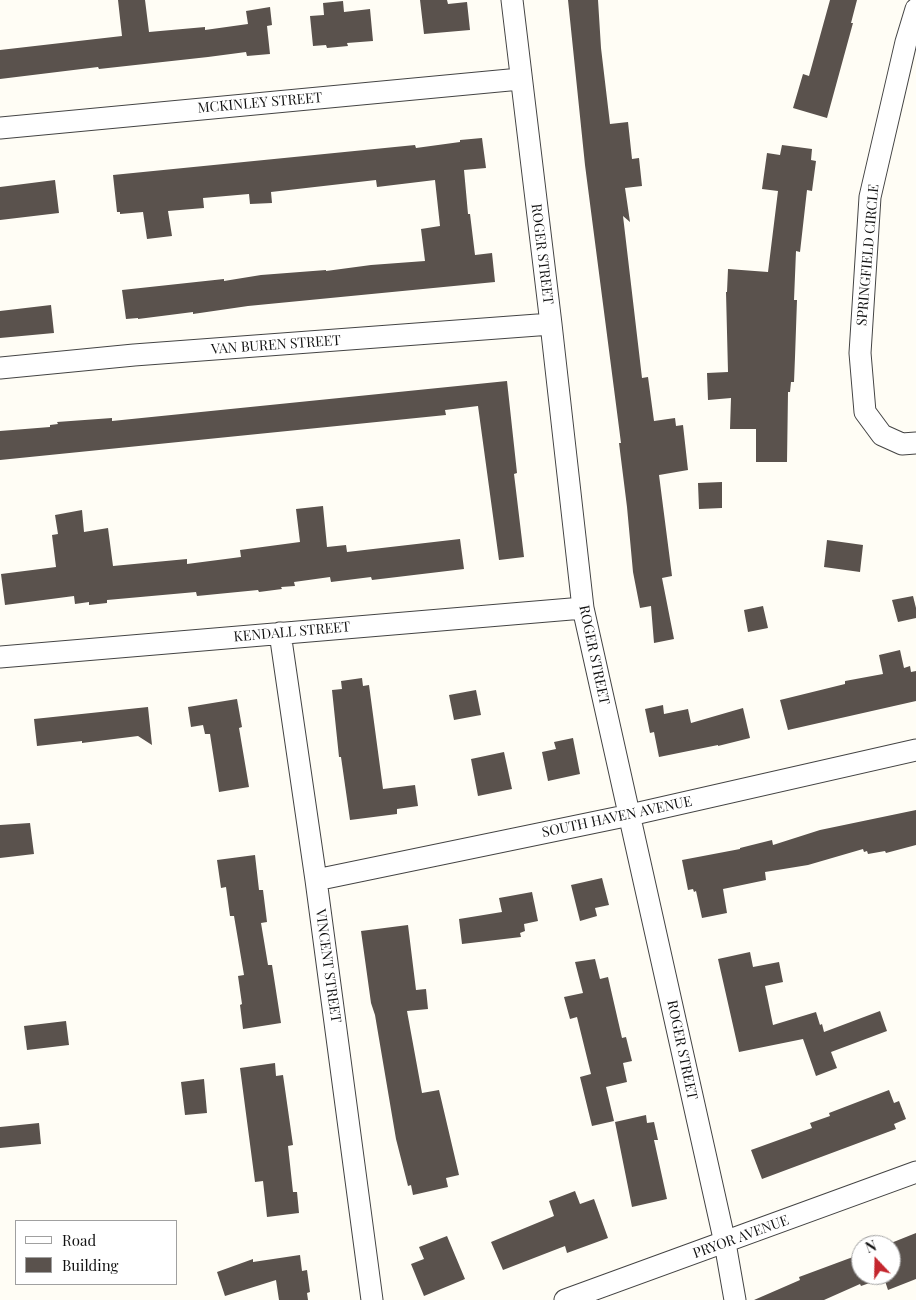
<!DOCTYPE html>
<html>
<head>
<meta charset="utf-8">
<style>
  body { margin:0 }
  #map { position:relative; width:916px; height:1300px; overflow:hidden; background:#fffdf5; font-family:"Playfair Display",serif }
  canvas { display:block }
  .legend { position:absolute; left:15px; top:1220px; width:162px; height:65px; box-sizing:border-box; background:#fff; border:1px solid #a0a0a0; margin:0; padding:6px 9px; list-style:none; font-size:15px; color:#111 }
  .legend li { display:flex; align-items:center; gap:10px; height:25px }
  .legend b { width:25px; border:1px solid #a0a0a0 }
  .north { position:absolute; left:851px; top:1235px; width:50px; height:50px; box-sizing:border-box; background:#fff; border:1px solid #a0a0a0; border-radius:50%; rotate:339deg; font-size:14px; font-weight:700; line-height:20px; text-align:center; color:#111 }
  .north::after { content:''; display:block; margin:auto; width:18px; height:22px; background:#c4262e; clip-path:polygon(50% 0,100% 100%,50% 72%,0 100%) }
</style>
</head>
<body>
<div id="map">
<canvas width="916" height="1300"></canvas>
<ul class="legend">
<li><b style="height:6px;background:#fff"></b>Road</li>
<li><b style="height:14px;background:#5a524d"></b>Building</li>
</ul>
<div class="north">N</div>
</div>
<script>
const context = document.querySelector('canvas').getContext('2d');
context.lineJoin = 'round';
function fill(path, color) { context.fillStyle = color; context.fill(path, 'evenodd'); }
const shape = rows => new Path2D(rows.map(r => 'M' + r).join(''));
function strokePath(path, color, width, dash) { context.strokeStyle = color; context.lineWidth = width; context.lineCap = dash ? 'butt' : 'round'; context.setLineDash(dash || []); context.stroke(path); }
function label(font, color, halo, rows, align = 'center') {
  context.font = font + ' "Playfair Display",serif'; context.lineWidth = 5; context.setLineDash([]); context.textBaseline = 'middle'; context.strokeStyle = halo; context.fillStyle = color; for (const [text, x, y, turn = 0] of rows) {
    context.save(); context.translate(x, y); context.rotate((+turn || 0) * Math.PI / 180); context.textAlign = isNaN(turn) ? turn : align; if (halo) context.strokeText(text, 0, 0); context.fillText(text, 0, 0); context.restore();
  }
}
fill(shape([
  [118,0,145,0,149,32,205,27,205,30,248,24,246,11,270,7,272,25,267,26,270,54,247,56,246,52,208,57,99,69,98,67,0,79,0,50,122,36],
  [420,0,447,0,448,4,467,2,470,30,424,34],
  [568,0,598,0,601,48,610,124,628,122,632,159,639,158,642,186,625,188,630,222,623,216,642,378,648,377,654,421,675,418,676,426,683,425,688,470,659,475,672,576,662,578,674,639,654,643,651,606,640,608,633,572,627,507,619,443,621,443,585,165],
  [830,0,857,0,851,23,853,23,827,118,793,108,803,74,809,76],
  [343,1,344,12,370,9,373,41,347,43,348,46,327,48,326,45,313,46,310,16,324,15,323,3],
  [482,138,486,168,464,170,468,214,470,214,475,255,492,253,495,282,248,306,193,314,193,312,138,319,138,318,126,319,122,290,224,279,224,281,261,275,326,270,326,271,371,265,425,261,421,229,440,226,435,180,377,187,376,180,271,192,272,203,250,204,249,194,203,198,204,208,168,211,172,236,147,239,143,212,120,214,120,212,117,212,113,175,415,145,416,148,460,142,460,140],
  [782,145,812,149,811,160,816,161,812,191,807,190,800,252,796,251,794,300,797,300,795,357,794,382,791,382,790,392,788,392,787,462,756,462,756,429,730,429,731,398,708,400,707,373,728,372,726,292,727,292,728,269,768,272,778,191,762,189,767,153,780,155],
  [55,180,59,213,0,220,0,187],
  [51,305,54,333,0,338,0,311],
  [507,381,517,473,514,474,524,557,499,560,478,406,445,410,446,415,0,460,0,431,50,427,50,425,58,424,57,422,112,418,112,421],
  [722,482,722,508,699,509,698,483],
  [323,506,327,547,346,545,347,552,460,539,464,569,372,580,371,577,331,582,330,577,294,582,295,586,281,587,282,589,259,592,258,590,197,596,196,592,107,600,107,603,89,605,89,602,75,604,74,596,5,605,1,574,56,567,52,535,58,534,55,515,82,510,84,532,108,528,113,566,187,559,187,564,241,557,240,550,300,542,296,509],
  [827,540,863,545,860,572,824,567],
  [913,596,916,608,916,618,898,622,892,600],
  [763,606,768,628,748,632,744,610],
  [900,650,904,668,910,666,911,672,916,671,916,701,788,730,780,700,845,684,845,681,883,674,879,655],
  [362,678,363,686,369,685,383,789,415,785,418,806,397,809,397,814,350,820,341,757,339,757,332,690,342,689,341,681],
  [476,690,481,715,454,720,449,695],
  [237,699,242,727,239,728,249,787,219,792,210,734,205,734,203,725,191,727,188,707],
  [663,705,664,714,688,709,691,723,743,708,750,738,718,746,718,745,659,757,654,732,650,733,645,709],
  [148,707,152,745,138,736,82,743,82,741,37,746,34,719],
  [573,738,580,774,548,781,542,752,556,749,554,742],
  [504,752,512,789,478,796,471,759],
  [916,810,916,845,886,853,885,851,868,854,867,851,864,852,863,849,808,865,765,872,766,880,723,889,727,913,702,918,696,891,694,892,693,889,688,890,682,860,740,849,740,848,772,840,773,845,820,830],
  [30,823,34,854,0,858,0,825],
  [255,855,259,890,263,890,267,922,261,923,268,965,272,965,281,1023,243,1029,240,1005,242,1004,238,976,244,975,234,916,230,916,226,887,221,888,217,860],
  [602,878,609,905,595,908,597,916,580,921,571,885],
  [532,892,538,921,524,924,525,931,520,933,521,937,462,944,459,919,502,912,499,898],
  [408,925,416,990,426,989,428,1009,407,1011,422,1093,439,1090,459,1175,446,1178,448,1187,413,1195,411,1185,408,1186,396,1139,375,1015,371,1003,361,931],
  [750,952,753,967,779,962,783,982,765,986,773,1025,816,1012,820,1025,822,1024,824,1032,880,1011,887,1031,831,1052,837,1068,816,1076,803,1039,739,1052,718,959],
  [595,959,600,979,608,977,622,1038,626,1037,632,1061,623,1063,627,1082,606,1087,614,1121,592,1126,580,1077,591,1074,577,1017,570,1019,564,997,583,993,575,962],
  [66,1021,69,1045,27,1050,24,1026],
  [275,1063,276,1076,283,1075,293,1145,288,1146,293,1192,297,1192,299,1213,267,1217,263,1181,255,1182,240,1068],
  [204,1079,207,1113,185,1115,181,1082],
  [889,1090,894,1103,899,1101,906,1119,894,1124,896,1129,762,1179,751,1150,812,1128,810,1123,830,1116,829,1113],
  [646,1115,647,1123,654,1122,658,1140,654,1140,667,1199,632,1207,615,1122],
  [39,1123,41,1144,0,1148,0,1127],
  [575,1191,580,1204,594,1199,608,1238,567,1253,565,1246,503,1270,491,1242,554,1216,549,1201],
  [916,1233,916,1279,888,1290,884,1278,861,1286,860,1284,824,1300,754,1300,800,1280,799,1277,861,1254,861,1275,891,1275,891,1245,886,1245],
  [447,1236,465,1279,424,1296,411,1264,424,1259,419,1247],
  [300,1255,302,1271,307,1270,310,1292,307,1293,308,1300,279,1300,276,1280,225,1296,217,1272,253,1259,253,1262]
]), '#5a524d');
const minor = shape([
  [512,0,551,324,583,608,725,1243,735,1300],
  [916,9,906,42,870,197,860,353,865,412,882,435,902,444,916,443],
  [0,128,520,79],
  [0,368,134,355,551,324],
  [280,633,316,880,372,1300],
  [0,657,583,608],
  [316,880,630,815,916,750],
  [565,1300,916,1172]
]);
strokePath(minor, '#444', 23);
strokePath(minor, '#fff', 21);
label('14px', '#111', '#fff', [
  ["MCKINLEY STREET",260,103,-5],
  ["ROGER STREET",542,254,83],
  ["SPRINGFIELD CIRCLE",868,255,-85],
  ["VAN BUREN STREET",276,345,-4],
  ["KENDALL STREET",292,632,-5],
  ["ROGER STREET",594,655,78],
  ["SOUTH HAVEN AVENUE",617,817,-12],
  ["VINCENT STREET",328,966,82],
  ["ROGER STREET",682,1050,78],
  ["PRYOR AVENUE",741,1237,-20]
]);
</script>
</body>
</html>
